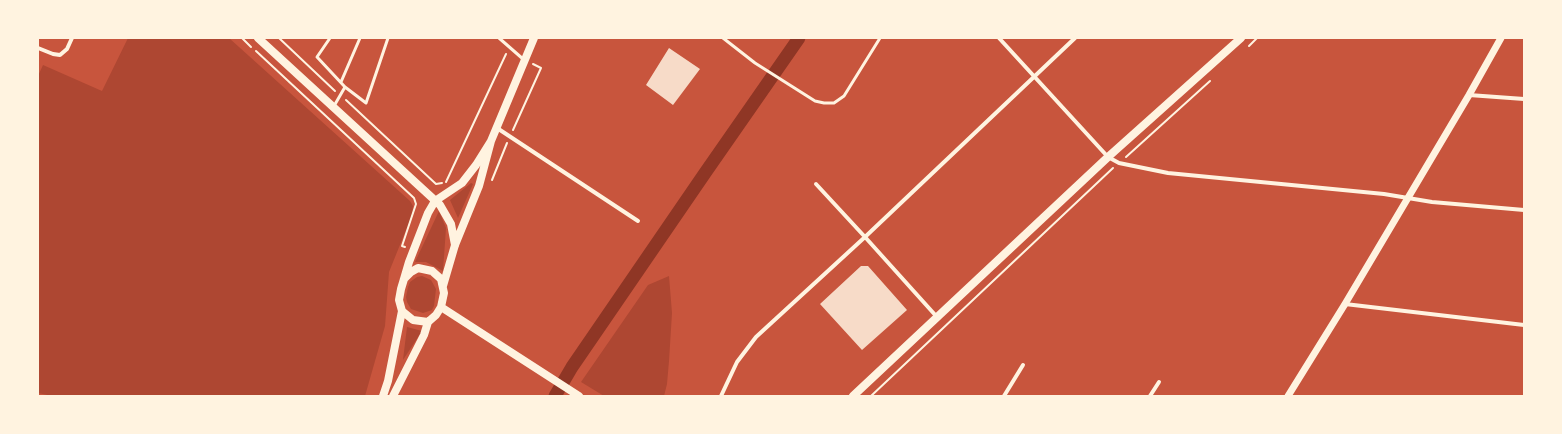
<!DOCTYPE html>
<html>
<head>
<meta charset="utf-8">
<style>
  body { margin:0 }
  #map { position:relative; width:1562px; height:434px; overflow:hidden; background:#c8553d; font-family:Ubuntu,sans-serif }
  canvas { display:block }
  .frame { position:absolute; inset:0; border:39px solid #fff3e0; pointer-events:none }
</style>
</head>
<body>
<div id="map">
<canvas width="1562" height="434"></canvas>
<div class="frame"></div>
</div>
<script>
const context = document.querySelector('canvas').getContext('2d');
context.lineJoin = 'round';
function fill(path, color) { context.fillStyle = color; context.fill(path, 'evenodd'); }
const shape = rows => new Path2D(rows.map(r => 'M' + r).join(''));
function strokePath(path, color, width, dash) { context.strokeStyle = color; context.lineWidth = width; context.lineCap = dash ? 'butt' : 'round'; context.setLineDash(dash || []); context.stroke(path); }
fill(shape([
  [128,38,229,38,410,201,413,206,412,215,389,272,385,326,365,396,52,396,38,393,38,76,43,65,102,91],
  [471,183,473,184,458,218,450,200],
  [439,211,446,228,443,271,426,262,415,262],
  [422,276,431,280,436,289,434,306,432,310,423,313,411,309,407,302,406,297,408,287,410,282,417,277],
  [669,276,672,313,669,361,667,384,664,396,604,396,581,382,648,285],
  [407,327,422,331,403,360]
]), '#ae4732');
strokePath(shape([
  [555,396,572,367,705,173,799,38]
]), '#8f3625', 13);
fill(shape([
  [669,48,700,69,673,105,646,85],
  [861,266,868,266,907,310,862,350,820,304]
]), '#f7dbc8');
strokePath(shape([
  [242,38,251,47],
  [279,38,335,91],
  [1249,46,1257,38],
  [256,51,414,198,416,204,402,246,405,247],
  [346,100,436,184,442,183],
  [513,130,541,68,533,64],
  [1126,157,1210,81],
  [492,180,507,143],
  [446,182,506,54],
  [871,396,1113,168]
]), '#fff3e0', 2);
strokePath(shape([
  [330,38,317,57,345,87,334,106],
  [499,38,523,59],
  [723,38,755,63,815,101,824,103,834,103,844,96,880,38],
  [341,82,360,38],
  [345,87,366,103,388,38]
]), '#fff3e0', 3);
strokePath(shape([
  [999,38,1108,157,1119,163,1168,173,1384,194,1432,202,1524,210],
  [38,48,53,54,60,55,67,49,72,38],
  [1469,95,1524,99],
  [497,128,638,221],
  [816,184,865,237,937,317],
  [1345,304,1524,325],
  [721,396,737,362,756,337,865,237,1075,38],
  [1004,396,1023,365],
  [1150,396,1159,382]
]), '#fff3e0', 4);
strokePath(shape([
  [1288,396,1345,304,1469,95,1501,38]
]), '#fff3e0', 7);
strokePath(shape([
  [258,38,440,205,451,224,455,245],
  [404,279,411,272,418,268,432,271,441,279,444,293,441,307,436,315,428,322,413,320,402,311,399,300,401,289,404,279,409,262,428,213,435,201,462,183,476,165,491,141],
  [443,286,455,245,479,186,491,141,534,38],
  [441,307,579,396],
  [383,396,388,381,402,311],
  [393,396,424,335,428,322],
  [853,396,1108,157,1241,38]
]), '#fff3e0', 8);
</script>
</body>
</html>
